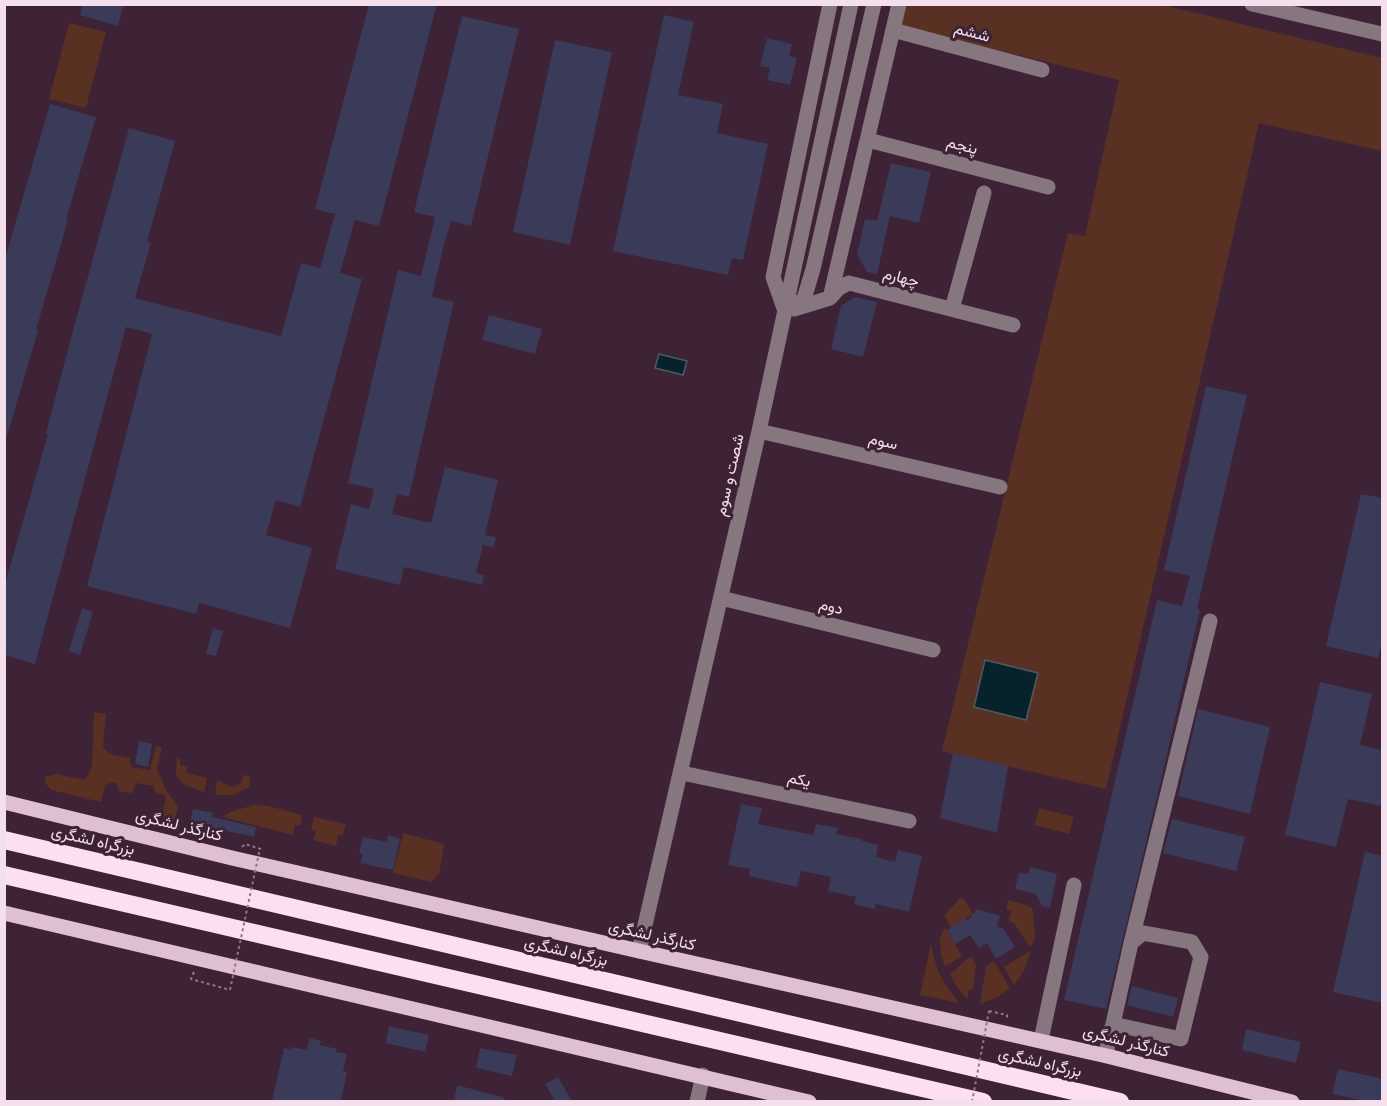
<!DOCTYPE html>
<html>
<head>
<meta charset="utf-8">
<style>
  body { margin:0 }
  #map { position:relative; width:1387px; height:1106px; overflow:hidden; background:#3e2235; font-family:Manrope,sans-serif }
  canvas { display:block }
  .frame { position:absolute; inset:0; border:6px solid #f4e0ec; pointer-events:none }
</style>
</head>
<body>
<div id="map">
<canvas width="1387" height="1106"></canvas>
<div class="frame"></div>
</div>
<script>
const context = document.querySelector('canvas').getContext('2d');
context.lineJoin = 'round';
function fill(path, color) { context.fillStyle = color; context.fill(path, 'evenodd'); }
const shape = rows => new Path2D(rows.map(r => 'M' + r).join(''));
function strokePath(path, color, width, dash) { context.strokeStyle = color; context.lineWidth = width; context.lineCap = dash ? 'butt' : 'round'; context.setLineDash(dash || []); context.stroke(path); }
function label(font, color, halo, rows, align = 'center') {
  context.font = font + ' Manrope,Vazirmatn,sans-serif'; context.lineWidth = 6; context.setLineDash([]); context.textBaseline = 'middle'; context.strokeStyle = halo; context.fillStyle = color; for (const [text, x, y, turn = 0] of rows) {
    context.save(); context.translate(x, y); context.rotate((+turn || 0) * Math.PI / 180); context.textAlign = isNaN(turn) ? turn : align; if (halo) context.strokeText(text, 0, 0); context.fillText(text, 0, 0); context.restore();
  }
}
fill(shape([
  [905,5,1163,5,1382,58,1382,151,1259,123,1106,789,942,751,1068,233,1085,236,1119,80,900,26],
  [69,23,106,32,86,108,49,99],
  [94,712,106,714,103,747,110,754,130,758,130,763,132,767,150,770,156,746,162,747,157,769,166,790,178,806,175,820,162,817,166,796,155,792,153,786,136,783,132,793,120,792,116,783,110,783,105,785,101,802,51,790,45,783,45,777,56,774,85,780,92,767],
  [177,757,180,759,180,765,187,766,186,773,207,778,204,792,187,786,179,780,176,774],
  [243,775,250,776,249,787,234,795,215,795,217,780,232,787,238,785,242,782],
  [254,805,268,806,302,815,300,826,295,825,293,835,223,817,230,812],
  [1039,808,1074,817,1069,834,1035,825],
  [314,817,346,824,343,835,338,835,336,846,313,840,316,831,311,830],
  [403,833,444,844,439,874,431,882,393,873],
  [960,898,964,899,973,914,951,928,944,916],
  [1008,900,1029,906,1033,910,1035,937,1032,946,1029,946,1014,923,1009,921,1011,911,1006,909],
  [945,927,962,956,945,967,941,954,940,938],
  [931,943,937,969,945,984,959,1003,920,995],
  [1031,950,1024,971,1014,985,1004,967],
  [971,956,976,965,973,990,969,990,967,999,956,986,950,974],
  [994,961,1010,988,998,997,980,1004,986,966]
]), '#593123');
const water = shape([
  [659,354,687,361,683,375,655,368,659,354],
  [985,660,1038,673,1026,720,974,707,985,660]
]);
fill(water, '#06222a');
strokePath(water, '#4d5b64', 1.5);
fill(shape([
  [83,4,124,4,118,26,80,15],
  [369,4,437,4,379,226,355,220,340,273,362,279,300,507,276,500,266,535,312,548,290,628,199,603,196,614,87,586,152,334,126,327,35,664,4,655,4,587,48,434,46,433,75,323,129,128,175,141,147,242,151,243,135,298,281,336,301,263,320,268,335,214,315,209],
  [664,15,694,22,678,95,723,104,717,133,768,144,743,260,732,258,728,275,613,251],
  [462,16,519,29,471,226,451,221,443,248,432,297,454,302,409,497,397,494,392,514,431,523,445,467,498,480,485,535,496,537,494,547,483,545,476,573,484,575,482,585,404,567,400,585,335,569,351,504,369,509,374,489,348,483,398,270,421,276,435,217,414,212],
  [767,38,792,44,789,56,797,58,790,85,767,80,770,68,760,66],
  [555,40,612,52,570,245,513,232],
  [50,104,96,117,66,220,68,220,36,330,38,331,7,436,4,436,4,262],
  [891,163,931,172,919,223,890,216,877,274,867,272,857,254,865,219,877,221],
  [855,297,877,302,863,357,831,349,841,306],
  [489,315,542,329,535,354,482,340],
  [1206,386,1247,395,1197,609,1200,610,1159,789,1106,1009,1064,1000,1157,600,1182,606,1190,576,1164,570],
  [1361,494,1383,498,1383,638,1378,658,1326,646],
  [82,608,93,612,80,655,69,651],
  [213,628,223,631,216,656,206,654],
  [1320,682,1372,694,1360,745,1383,750,1383,806,1348,799,1336,847,1285,835],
  [1198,709,1270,727,1250,814,1178,796],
  [139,741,152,744,148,767,135,764],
  [953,753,1008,766,997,833,940,818],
  [741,804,762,808,758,824,813,835,816,824,838,828,836,834,862,839,862,841,878,845,876,857,895,862,898,850,922,856,909,912,876,904,874,909,854,904,856,897,828,891,831,877,801,871,797,887,749,876,750,869,728,865],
  [193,809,213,813,212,817,256,827,254,837,190,823],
  [1172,819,1245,837,1236,871,1163,853],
  [388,835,400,838,393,870,360,863,363,854,359,853,363,837,387,842],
  [1365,852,1383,856,1383,1003,1333,992],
  [1030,867,1057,874,1050,908,1042,906,1036,894,1015,889,1019,873,1028,874],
  [977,909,1000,916,997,927,1003,928,1015,947,996,959,987,943,979,948,970,935,955,944,947,930,964,919,968,920],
  [1132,986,1178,998,1173,1017,1127,1005],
  [389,1026,429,1035,425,1052,386,1043],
  [1246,1029,1301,1042,1296,1063,1242,1050],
  [309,1038,321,1041,320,1045,337,1049,336,1052,347,1054,343,1072,347,1072,341,1101,272,1101,284,1048,291,1050,291,1047,307,1050],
  [480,1048,517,1055,512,1076,476,1068],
  [1338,1069,1383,1079,1383,1101,1365,1101,1332,1094],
  [558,1077,572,1101,555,1101,545,1084],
  [457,1085,505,1098,504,1101,454,1100]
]), '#393b59');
strokePath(shape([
  [242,847,245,844,264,850],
  [194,972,191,979,230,990],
  [989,1011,1007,1015,1007,1019]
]), '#907787', 2, [3, 3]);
strokePath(shape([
  [1252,4,1382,34],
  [893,30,1042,70],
  [868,140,1048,187],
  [830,298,899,4],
  [794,309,830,298,839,288,849,283,1013,325],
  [952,309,984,193],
  [785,311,804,299,813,269,874,4],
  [785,311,773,277,830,4],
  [759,431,1000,487],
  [721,598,933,650],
  [682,773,909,821],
  [1131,943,1210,621],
  [639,951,759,431,851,4],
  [1041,1040,1074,885],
  [1107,1056,1108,1039,1113,1024,1181,1039,1201,957,1192,942,1143,933,1131,943,1113,1024],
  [697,1102,703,1075]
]), '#857680', 15);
strokePath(shape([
  [4,802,232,858,639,951,1107,1056,1292,1102],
  [4,913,809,1102]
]), '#dfbfd3', 15);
strokePath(shape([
  [4,840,1120,1102],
  [4,875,983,1102]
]), '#fddff2', 18);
strokePath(shape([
  [230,990,260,848],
  [972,1102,989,1011]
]), '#907787', 2, [3, 3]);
label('16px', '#f4e0ec', '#3e2235', [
  ["ششم",972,33,15],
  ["پنجم",962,146,15],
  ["چهارم",901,278,14],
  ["سوم",883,442,13],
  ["شصت و سوم",730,475,-77],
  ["دوم",831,607,14],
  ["یکم",799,780,12],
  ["کنارگذر لشگری",179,826,14],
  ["بزرگراه لشگری",93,841,13],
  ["کنارگذر لشگری",652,936,13],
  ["بزرگراه لشگری",566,952,13],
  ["کنارگذر لشگری",1126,1042,14],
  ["بزرگراه لشگری",1040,1063,13]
]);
</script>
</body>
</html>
